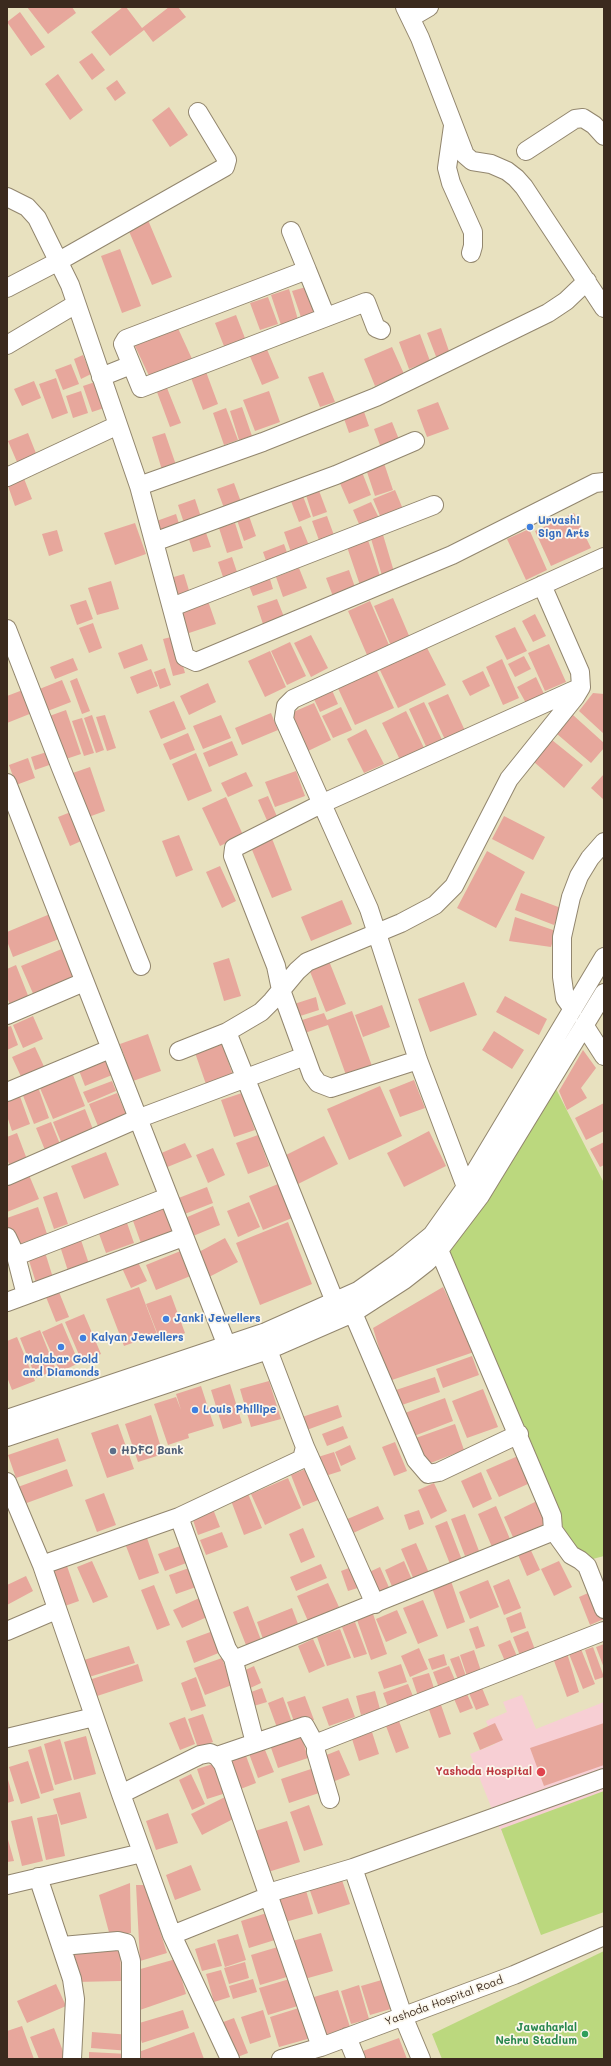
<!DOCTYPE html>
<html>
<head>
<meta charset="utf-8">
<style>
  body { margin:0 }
  #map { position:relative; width:611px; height:2066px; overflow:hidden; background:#e8e1bf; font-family:Mali,sans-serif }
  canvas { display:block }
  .frame { position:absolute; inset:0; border:8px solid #3b2a1e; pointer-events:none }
</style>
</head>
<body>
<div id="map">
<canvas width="611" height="2066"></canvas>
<div class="frame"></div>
</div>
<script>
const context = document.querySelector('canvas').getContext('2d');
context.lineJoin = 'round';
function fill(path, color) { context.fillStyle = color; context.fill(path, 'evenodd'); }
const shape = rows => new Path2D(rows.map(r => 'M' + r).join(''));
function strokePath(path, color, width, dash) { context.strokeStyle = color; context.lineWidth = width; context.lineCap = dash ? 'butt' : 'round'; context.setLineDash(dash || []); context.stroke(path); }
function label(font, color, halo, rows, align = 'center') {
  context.font = font + ' Mali,sans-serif'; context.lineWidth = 3.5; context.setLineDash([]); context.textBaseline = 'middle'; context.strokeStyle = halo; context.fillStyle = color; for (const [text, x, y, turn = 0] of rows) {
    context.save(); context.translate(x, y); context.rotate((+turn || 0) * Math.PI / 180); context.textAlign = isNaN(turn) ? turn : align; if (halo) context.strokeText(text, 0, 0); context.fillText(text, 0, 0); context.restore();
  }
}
fill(shape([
  [522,1695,536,1729,604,1702,604,1791,501,1832,470,1754,495,1744,486,1721,507,1712,503,1702]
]), '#f7cfd4');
fill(shape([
  [556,1089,604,1183,604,1556,589,1560,575,1553,441,1258],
  [604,1791,604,1912,541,1935,501,1829],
  [604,1951,604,2059,442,2059,432,2034]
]), '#bbd87e');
fill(shape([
  [27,7,72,7,76,13,48,34],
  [123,7,126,7,142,28,169,7,178,7,186,17,153,42,144,30,110,56,91,32],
  [20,12,45,47,31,56,7,22],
  [92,53,105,70,92,80,79,62],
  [58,74,83,110,70,120,45,84],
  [117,80,126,93,115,101,106,88],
  [169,107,188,135,170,147,152,120],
  [148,220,172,277,152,285,128,229],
  [120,249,141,306,122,313,101,256],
  [306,287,317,318,303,323,292,291],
  [289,289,299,323,282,328,271,295],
  [268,297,278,324,260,330,250,303],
  [236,315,248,346,227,354,215,323],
  [176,324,193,361,151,380,134,344],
  [441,328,450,354,437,359,427,333],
  [420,334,430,361,409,369,399,342],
  [266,347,279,378,262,385,249,354],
  [392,347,404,374,375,386,364,359],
  [83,355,91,374,81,379,74,359],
  [71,364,79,384,63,390,55,370],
  [205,369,218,404,203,410,190,375],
  [323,372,335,402,320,407,308,377],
  [56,378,68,413,52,419,39,384],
  [34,381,41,398,22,406,14,389],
  [95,382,104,408,92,412,83,386],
  [167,388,181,423,170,427,157,392],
  [81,391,88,413,73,418,66,396],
  [269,391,280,422,255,431,243,400],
  [438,402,449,429,427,437,417,410],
  [362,406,369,426,349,433,342,413],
  [242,407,252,436,239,440,230,411],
  [226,408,238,440,224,445,213,413],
  [392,422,400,442,381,448,374,429],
  [28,433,39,461,20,469,8,441],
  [165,433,176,465,162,470,152,437],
  [384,463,393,490,375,496,366,469],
  [362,472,371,495,349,504,339,481],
  [23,476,32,499,15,506,7,483],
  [234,483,241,502,224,508,217,489],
  [318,488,327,512,313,517,305,492],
  [395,490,405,514,383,523,373,499],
  [301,491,311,517,299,522,289,496],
  [195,499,203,523,186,529,178,505],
  [371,502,381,522,362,531,353,510],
  [574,513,591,548,551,566,535,531],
  [176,514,181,530,156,538,151,523],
  [249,516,256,536,244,541,237,520],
  [327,516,335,538,320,543,312,521],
  [135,523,146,554,115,565,104,533],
  [235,523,243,548,227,553,219,528],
  [301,526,310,548,292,555,284,532],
  [204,527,211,547,193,552,187,533],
  [381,528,395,575,383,579,369,532],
  [529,529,547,570,526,580,507,539],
  [57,530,63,551,49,556,42,534],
  [366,534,382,582,361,588,345,541],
  [284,544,290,561,269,569,263,552],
  [232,557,240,581,226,586,218,562],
  [299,568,307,588,283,597,276,577],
  [349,570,356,590,334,599,326,578],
  [184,574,191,597,173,602,167,579],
  [269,576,273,589,253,596,248,583],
  [111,581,119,609,97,615,88,588],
  [393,598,410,638,391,646,374,606],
  [277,599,286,622,265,630,257,606],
  [86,600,93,619,77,625,70,605],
  [208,601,216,624,183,635,176,612],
  [370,601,389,645,367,655,348,611],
  [535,614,546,636,533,642,522,621],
  [93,623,102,648,89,653,79,628],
  [515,627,527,651,507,660,495,636],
  [311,635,328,668,311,677,294,643],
  [175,636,185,673,173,676,163,639],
  [290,642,306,676,287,685,271,651],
  [424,642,446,685,398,708,377,664],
  [142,644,148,660,124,669,118,653],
  [549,644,566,682,545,691,528,653],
  [270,651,286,687,265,697,248,661],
  [524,656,531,669,515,677,508,664],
  [73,658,78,670,55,679,50,667],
  [502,659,519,698,503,705,486,667],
  [375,667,394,708,355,725,336,684],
  [165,668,171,685,160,689,154,672],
  [151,669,158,686,137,694,130,677],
  [483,671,490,686,470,696,462,681],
  [536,677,544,694,526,703,517,687],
  [77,678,90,711,82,714,70,681],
  [62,680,71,702,45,712,37,690],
  [208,683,216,702,189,715,180,696],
  [28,688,37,711,7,723,7,696],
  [331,688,338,704,320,712,313,697],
  [593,693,604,694,604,734,579,711],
  [448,694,467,735,447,744,428,703],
  [174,701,186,729,161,739,149,711],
  [424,702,445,746,429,753,409,709],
  [314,703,331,740,308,751,291,713],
  [341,707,352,730,333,738,322,716],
  [66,710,81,754,60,761,44,718],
  [406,711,426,752,402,764,382,723],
  [271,713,278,730,242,745,235,728],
  [92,715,104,750,96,753,84,718],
  [105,715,116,748,107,751,96,717],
  [221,715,231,738,203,749,193,726],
  [573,715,604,743,604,748,591,763,557,734],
  [82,718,94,753,84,756,72,721],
  [366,729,384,764,364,773,347,739],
  [188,733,195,750,170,760,163,744],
  [552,740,583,765,564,788,534,762],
  [232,741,238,755,209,767,203,753],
  [50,751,55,763,35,770,31,757],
  [196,753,212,791,188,801,172,764],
  [28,758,35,778,16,785,9,765],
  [90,767,105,811,83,819,67,775],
  [296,771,305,796,275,807,265,782],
  [246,772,253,786,228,797,221,783],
  [604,774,604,800,591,788],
  [268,796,279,821,269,825,258,800],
  [226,797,243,835,220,846,202,808],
  [76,810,88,838,70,846,58,817],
  [504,816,545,837,533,860,492,839],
  [179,835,193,870,176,877,162,841],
  [271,836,292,890,272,898,250,845],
  [487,851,525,872,496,928,457,908],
  [220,866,236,901,222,908,206,872],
  [521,893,561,908,554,925,515,910],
  [342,900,352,924,311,941,301,917],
  [50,914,59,939,13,957,7,941,7,932],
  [515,917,556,931,551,947,509,941],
  [64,948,78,979,35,998,21,966],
  [229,958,241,996,224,1001,213,963],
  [329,961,346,1004,326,1012,309,969],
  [16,965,29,998,10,1005,7,997,7,969],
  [464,982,477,1015,430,1032,418,999],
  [505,996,547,1019,539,1035,496,1012],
  [316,997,319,1010,294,1018,291,1005],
  [382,1005,390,1027,363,1037,355,1015],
  [352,1011,372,1066,346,1075,328,1025,299,1035,296,1022,324,1013,327,1020],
  [33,1016,43,1039,23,1048,13,1025],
  [11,1026,18,1045,7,1050,7,1027],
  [494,1031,524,1050,512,1069,482,1050],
  [148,1034,161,1071,133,1081,120,1044],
  [220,1038,235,1081,208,1090,193,1047],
  [35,1047,47,1073,24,1083,12,1057],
  [583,1050,596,1068,581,1088,587,1098,567,1110,559,1091],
  [104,1056,112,1075,85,1086,78,1068],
  [73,1075,85,1106,53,1119,40,1088],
  [414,1080,425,1108,400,1117,389,1090],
  [112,1081,116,1091,88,1103,83,1092],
  [380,1086,402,1136,349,1160,327,1109],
  [38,1087,49,1118,34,1124,22,1093],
  [18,1091,30,1124,12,1131,7,1116,7,1095],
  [117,1093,128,1119,100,1131,89,1104],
  [242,1093,255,1130,234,1137,221,1100],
  [604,1103,604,1131,586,1140,575,1118],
  [85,1109,96,1137,64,1149,53,1122],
  [51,1122,62,1149,47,1155,36,1128],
  [429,1131,446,1166,404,1187,387,1153],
  [17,1133,28,1162,11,1169,7,1159,7,1137],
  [258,1135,269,1166,248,1174,236,1143],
  [324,1136,338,1164,298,1184,284,1156],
  [604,1142,604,1165,600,1167,590,1149],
  [185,1143,192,1157,165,1168,159,1154],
  [213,1148,225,1175,208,1183,196,1155],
  [106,1152,119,1185,84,1199,71,1166],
  [29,1175,39,1199,7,1212,7,1184],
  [278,1184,292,1218,263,1230,249,1196],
  [207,1187,213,1203,182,1215,176,1199],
  [57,1192,68,1224,54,1229,43,1197],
  [249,1202,260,1227,238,1237,227,1211],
  [165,1206,176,1234,142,1246,132,1218],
  [213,1206,220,1225,193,1236,185,1218],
  [38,1207,47,1234,14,1246,7,1227,7,1218],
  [126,1220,134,1243,106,1253,98,1231],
  [288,1222,312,1284,260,1305,236,1243],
  [225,1238,238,1262,209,1277,197,1253],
  [81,1240,89,1264,68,1271,60,1246],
  [44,1249,54,1281,37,1286,27,1254],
  [183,1250,193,1275,156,1290,146,1265],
  [137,1260,147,1281,131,1288,122,1268],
  [57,1287,69,1317,56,1322,44,1292],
  [139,1287,157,1334,124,1346,106,1299],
  [443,1287,474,1352,389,1381,373,1328],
  [171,1295,185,1333,161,1343,146,1304],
  [84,1314,101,1354,82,1362,65,1322],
  [62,1323,79,1363,60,1372,42,1332],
  [40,1330,56,1370,36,1378,20,1338],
  [17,1337,35,1381,12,1390,7,1377,7,1341],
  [472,1356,479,1375,443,1388,436,1369],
  [435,1377,440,1392,399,1406,393,1391],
  [269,1381,281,1419,251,1427,240,1389],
  [230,1384,242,1423,223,1429,211,1390],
  [201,1386,214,1426,188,1434,189,1438,168,1445,154,1404,176,1397,181,1410,176,1394],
  [483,1389,498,1427,467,1438,452,1401],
  [445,1398,453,1421,414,1436,405,1413],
  [338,1405,342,1417,304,1431,299,1418],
  [151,1415,163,1454,138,1462,125,1424],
  [118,1424,134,1469,107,1478,91,1433],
  [455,1424,464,1450,423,1466,413,1439],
  [343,1426,348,1438,327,1446,322,1434],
  [58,1438,66,1461,16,1478,8,1455],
  [395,1442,407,1471,394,1476,382,1447],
  [350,1445,356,1459,341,1466,335,1452],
  [334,1452,341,1471,322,1477,315,1458],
  [518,1456,530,1483,499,1497,486,1470],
  [308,1468,321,1499,303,1506,291,1475],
  [67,1469,73,1486,24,1504,18,1487],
  [481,1472,492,1499,473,1508,461,1481],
  [288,1478,301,1508,265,1525,251,1494],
  [434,1483,447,1511,431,1519,418,1490],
  [247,1491,262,1528,244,1535,230,1498],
  [104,1493,116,1525,97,1532,85,1500],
  [537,1501,549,1529,516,1544,504,1517],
  [378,1506,384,1519,351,1534,345,1520],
  [496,1506,510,1539,492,1547,478,1514],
  [213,1509,220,1527,198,1535,192,1517],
  [419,1510,424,1524,409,1530,404,1515],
  [465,1514,479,1551,465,1556,451,1519],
  [447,1521,462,1560,450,1564,435,1526],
  [303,1528,315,1557,301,1563,289,1534],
  [222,1532,228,1547,206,1555,200,1540],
  [147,1538,159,1573,139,1580,126,1546],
  [416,1543,429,1573,414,1580,401,1549],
  [528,1544,540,1570,527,1576,516,1550],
  [183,1545,189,1562,165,1571,158,1554],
  [92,1561,108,1597,93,1603,77,1567],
  [404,1561,413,1582,394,1591,385,1570],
  [559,1561,572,1587,554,1596,541,1569],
  [321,1564,327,1578,296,1591,290,1577],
  [357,1565,364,1586,348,1591,341,1571],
  [67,1566,79,1601,62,1607,50,1572],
  [192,1567,199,1586,176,1594,169,1575],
  [380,1567,391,1592,377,1598,365,1574],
  [26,1576,33,1591,7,1605,7,1585],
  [509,1579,521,1608,504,1615,493,1586],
  [488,1580,499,1607,470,1619,459,1592],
  [451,1581,465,1622,447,1629,432,1588],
  [328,1583,339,1607,308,1621,297,1596],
  [154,1585,170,1625,157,1630,141,1590],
  [595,1590,604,1613,604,1619,590,1625,579,1597],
  [206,1595,214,1614,182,1628,173,1610],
  [423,1600,438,1636,418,1644,403,1608],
  [248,1606,261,1640,246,1645,233,1612],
  [292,1608,298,1624,263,1639,257,1622],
  [397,1610,407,1633,386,1642,376,1619],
  [521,1612,526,1628,511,1633,506,1618],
  [373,1614,387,1654,371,1660,357,1620],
  [355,1622,367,1654,354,1658,342,1627],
  [478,1626,485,1646,476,1649,469,1629],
  [340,1629,351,1658,327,1666,317,1637],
  [213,1631,221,1652,194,1663,186,1641],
  [528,1631,537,1655,522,1661,513,1637],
  [313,1639,325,1666,309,1673,298,1646],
  [510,1640,519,1661,507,1666,498,1645],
  [604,1644,604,1668,596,1647],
  [129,1646,135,1663,89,1677,84,1660],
  [593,1647,604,1677,595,1680,585,1650],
  [419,1648,428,1669,410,1677,401,1656],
  [581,1649,595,1684,583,1689,569,1654],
  [474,1650,482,1674,468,1679,460,1655],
  [567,1653,579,1692,567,1697,553,1658],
  [444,1654,447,1665,432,1670,428,1659],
  [459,1656,468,1682,460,1685,450,1659],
  [222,1658,232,1685,205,1695,194,1668],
  [138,1664,143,1681,94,1697,89,1680],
  [401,1664,407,1682,384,1689,378,1672],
  [254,1666,261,1683,246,1690,239,1673],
  [449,1666,458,1687,441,1693,433,1672],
  [429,1673,436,1694,419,1699,412,1678],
  [196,1677,206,1706,191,1711,181,1683],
  [480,1683,489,1705,476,1710,467,1688],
  [408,1684,415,1701,389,1710,383,1693],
  [262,1688,267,1702,247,1708,243,1695],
  [465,1689,473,1708,460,1713,452,1694],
  [375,1691,380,1709,361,1715,356,1696],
  [305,1696,314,1720,296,1727,287,1702],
  [283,1697,294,1728,279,1733,268,1703],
  [348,1698,355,1717,329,1726,322,1707],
  [440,1702,451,1734,439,1738,428,1707],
  [203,1714,213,1742,198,1748,188,1719],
  [185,1717,195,1744,180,1750,169,1723],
  [399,1721,409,1748,396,1753,386,1726],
  [495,1723,503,1740,480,1750,473,1733],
  [604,1723,604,1765,544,1786,530,1748],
  [300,1731,308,1758,278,1768,269,1742],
  [372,1732,379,1754,359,1761,352,1739],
  [86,1736,96,1774,74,1780,64,1742],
  [60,1739,72,1780,55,1785,44,1744],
  [263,1745,274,1772,258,1778,248,1751],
  [41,1746,54,1790,41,1794,28,1750],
  [339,1750,350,1775,330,1783,319,1758],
  [245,1753,256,1783,238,1790,226,1761],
  [28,1761,40,1798,21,1804,9,1767],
  [216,1763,226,1793,207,1799,197,1769],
  [314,1768,322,1792,289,1803,281,1779],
  [191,1774,205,1804,192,1810,179,1780],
  [7,1776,14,1801,7,1803],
  [80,1792,87,1818,61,1825,53,1799],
  [229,1795,239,1816,202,1835,191,1814],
  [309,1805,323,1845,304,1851,290,1812],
  [168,1813,178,1843,156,1850,146,1821],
  [57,1814,65,1856,46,1860,37,1818],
  [32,1816,43,1861,22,1866,11,1821],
  [287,1821,300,1862,265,1873,252,1832],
  [7,1836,14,1861,7,1862],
  [191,1865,201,1890,175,1900,166,1875],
  [340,1874,350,1904,318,1914,308,1885],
  [130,1883,131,1933,110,1936,99,1895],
  [136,1885,145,1885,167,1953,140,1961],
  [305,1887,313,1914,282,1923,274,1896],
  [270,1912,278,1939,249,1948,241,1921],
  [321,1933,333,1971,301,1980,289,1942],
  [238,1934,246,1960,225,1967,217,1940],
  [120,1943,121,1981,75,1982,69,1949],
  [215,1943,222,1966,202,1971,195,1949],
  [281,1946,290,1976,260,1985,251,1955],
  [176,1959,186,1994,137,2011,137,1970],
  [245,1962,249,1978,229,1984,224,1968],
  [221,1970,230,1997,214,2002,206,1974],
  [293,1978,301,2005,268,2015,259,1988],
  [253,1979,257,1992,233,1999,229,1986],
  [385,1979,394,2008,370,2015,361,1986],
  [56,1984,66,2006,27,2023,17,2001],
  [359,1985,369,2019,351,2024,341,1991],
  [338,1990,350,2027,318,2037,307,1999],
  [302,2007,311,2038,279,2047,270,2017],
  [183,2010,189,2028,142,2043,136,2024],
  [263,2010,271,2037,250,2044,241,2017],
  [234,2018,248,2053,232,2059,218,2024],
  [22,2026,34,2059,7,2059,7,2031],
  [54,2028,66,2059,39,2059,30,2037],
  [92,2032,131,2035,130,2051,91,2048],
  [194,2032,204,2059,133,2059,133,2054],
  [399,2038,407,2059,362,2059,360,2052],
  [89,2052,128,2054,128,2059,89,2059]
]), '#e7a79c');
const minor = shape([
  [405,7,420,38,465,155,472,161,491,164,507,171,516,178,524,187,604,308],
  [412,17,429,7],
  [453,126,447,168,451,183,473,232,473,246,471,253],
  [526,151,575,119,583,118,594,125,604,136],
  [7,197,27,207,37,218,70,285,139,486,185,657,196,662,452,555,595,483,604,482],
  [291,231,307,270],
  [7,288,59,261,225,167,227,160,198,112],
  [326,317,307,270,126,339,123,344,141,388,366,302,376,328,381,330],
  [7,345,76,304],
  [101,377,131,365],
  [7,477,118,425],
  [139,486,263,442,376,397,548,313,566,301,587,281],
  [154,542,336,475,415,441],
  [172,607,434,505],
  [7,629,61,768,141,966],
  [7,783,227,1346],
  [573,1009,565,998,562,977,562,937,571,897,579,876,590,858,604,842],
  [7,1015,84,982],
  [584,1025,604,1056],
  [227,1032,335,1302],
  [179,1051,227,1032,261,1012,272,1001,297,971,307,962,401,923,435,905,454,886,509,779,575,697,581,687,580,672,542,585],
  [418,1060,331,1088,318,1083,312,1075,281,990,276,966,233,856,234,848,321,804,581,687],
  [7,1092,110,1049],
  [7,1176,137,1119,305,1056],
  [480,1196,466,1187,418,1060,369,909,284,719,286,706,293,699,604,557],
  [7,1237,16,1256,26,1295],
  [16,1256,168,1197],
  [7,1302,183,1237],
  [353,1313,416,1460,428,1474,439,1472,519,1434],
  [7,1419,266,1332,358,1291,399,1262,432,1235,466,1187,604,957],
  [7,1437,268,1350,353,1313,404,1280,427,1262,439,1250,480,1196,604,993],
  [305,1447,375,1604],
  [7,1482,42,1565,121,1794,172,1935,230,2059],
  [179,1517,227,1649,233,1658,236,1659,549,1533,553,1530,552,1516,439,1250],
  [553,1530,571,1555,580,1560,587,1566,604,1609],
  [42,1565,179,1517,302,1459,305,1447,268,1350],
  [7,1631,56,1610],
  [233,1658,255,1743],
  [7,1738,94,1717],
  [217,1756,305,1726,316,1746],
  [121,1794,200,1755,210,1753,217,1756,223,1764,321,2047],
  [330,1799,316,1752,316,1746,320,1742,604,1631],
  [353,1868,403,2016,421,2059],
  [38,1877,72,1979,75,1999,72,2059],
  [7,1885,142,1853],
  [172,1935,269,1896,275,1891,353,1868,604,1778],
  [62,1946,118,1941,126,1943,131,1961,131,2059],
  [347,2037,356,2059],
  [281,2059,321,2047,514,1975,604,1936]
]);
strokePath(minor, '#92866e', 20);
strokePath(minor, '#fff', 18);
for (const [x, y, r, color] of [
  [530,527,4,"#3f7fe0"],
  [166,1319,4,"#3f7fe0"],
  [83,1338,4,"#3f7fe0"],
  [61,1347,4,"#3f7fe0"],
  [195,1410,4,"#3f7fe0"],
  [113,1451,4,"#5c6f8a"],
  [541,1772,5,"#e0444e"],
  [585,2034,4,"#2e9e5b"]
]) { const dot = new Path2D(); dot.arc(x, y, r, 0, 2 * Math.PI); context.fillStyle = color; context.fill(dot); strokePath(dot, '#fbf7ec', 1.5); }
label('bold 11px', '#366cbe', '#fbf7ec', [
  ["Urvashi",538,521],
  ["Sign Arts",538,534],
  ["Janki Jewellers",174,1319],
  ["Kalyan Jewellers",91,1338],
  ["Malabar Gold",61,1360,"center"],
  ["and Diamonds",61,1373,"center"],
  ["Louis Phillipe",203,1410]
], 'left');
label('bold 11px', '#4e5e75', '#fbf7ec', [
  ["HDFC Bank",121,1451]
], 'left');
label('bold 11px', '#be3a42', '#fbf7ec', [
  ["Yashoda Hospital",532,1772]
], 'right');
label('11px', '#3b2a1e', '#fbf7ec', [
  ["Yashoda Hospital Road",444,2001,-20]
]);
label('bold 11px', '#27864d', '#fbf7ec', [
  ["Jawaharlal",577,2028],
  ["Nehru Stadium",577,2041]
], 'right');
</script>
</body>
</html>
